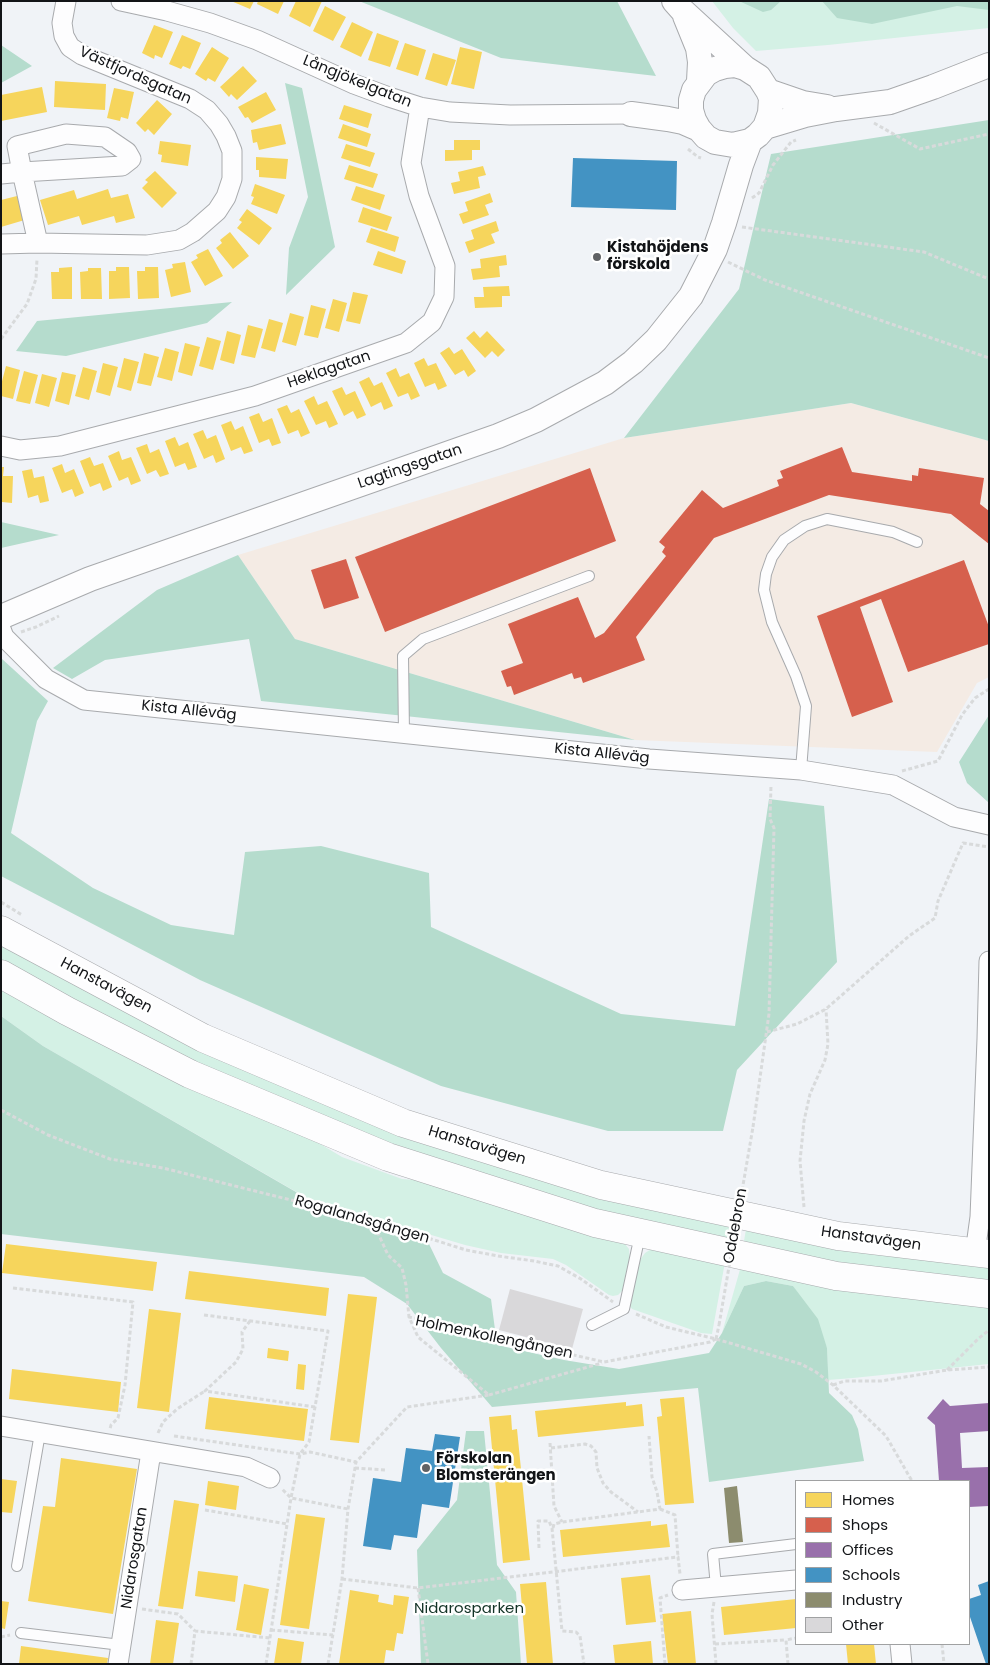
<!DOCTYPE html>
<html>
<head>
<meta charset="utf-8">
<style>
  body { margin:0 }
  #map { position:relative; width:990px; height:1665px; overflow:hidden; background:#f0f3f7; font-family:Poppins,sans-serif }
  canvas { display:block }
  .frame { position:absolute; inset:0; border:2px solid #121417; pointer-events:none }
  .legend { position:absolute; left:795px; top:1480px; width:175px; height:165px; box-sizing:border-box; background:#fff; border:1px solid #a0a1a2; margin:0; padding:6px 9px; list-style:none; font-size:15px; color:#121417 }
  .legend li { display:flex; align-items:center; gap:10px; height:25px }
  .legend b { width:25px; border:1px solid #a0a1a2 }
</style>
</head>
<body>
<div id="map">
<canvas width="990" height="1665"></canvas>
<div class="frame"></div>
<ul class="legend">
<li><b style="height:14px;background:#f6d55c"></b>Homes</li>
<li><b style="height:14px;background:#d6604d"></b>Shops</li>
<li><b style="height:14px;background:#9970ab"></b>Offices</li>
<li><b style="height:14px;background:#4393c3"></b>Schools</li>
<li><b style="height:14px;background:#8c8c6e"></b>Industry</li>
<li><b style="height:14px;background:#d9d8da"></b>Other</li>
</ul>
</div>
<script>
const context = document.querySelector('canvas').getContext('2d');
context.lineJoin = 'round';
function fill(path, color) { context.fillStyle = color; context.fill(path, 'evenodd'); }
const shape = rows => new Path2D(rows.map(r => 'M' + r).join(''));
function strokePath(path, color, width, dash) { context.strokeStyle = color; context.lineWidth = width; context.lineCap = dash ? 'butt' : 'round'; context.setLineDash(dash || []); context.stroke(path); }
function label(font, color, halo, rows, align = 'center') {
  context.font = font + ' Poppins,sans-serif'; context.lineWidth = 5; context.setLineDash([]); context.textBaseline = 'middle'; context.strokeStyle = halo; context.fillStyle = color; for (const [text, x, y, turn = 0] of rows) {
    context.save(); context.translate(x, y); context.rotate((+turn || 0) * Math.PI / 180); context.textAlign = isNaN(turn) ? turn : align; if (halo) context.strokeText(text, 0, 0); context.fillText(text, 0, 0); context.restore();
  }
}
fill(shape([
  [851,403,989,441,989,677,977,683,937,752,635,740,295,639,238,555,624,438]
]), '#f4ebe4');
fill(shape([
  [712,1,989,1,989,28,828,45,756,51,733,28],
  [1,941,160,1026,732,1226,728,1244,622,1219,429,1161,235,1082,1,964],
  [1,985,302,1133,342,1157,402,1179,428,1181,621,1239,629,1249,630,1261,623,1290,618,1295,613,1296,609,1295,566,1265,553,1259,501,1253,465,1245,307,1198,43,1046,1,1016],
  [746,1229,989,1264,989,1284,871,1269,743,1247],
  [653,1248,725,1262,712,1334,701,1333,632,1309,629,1305,640,1260,645,1253],
  [741,1266,989,1304,989,1364,853,1378,828,1380,827,1348,793,1286,766,1281,744,1286,722,1333]
]), '#d4f1e5');
fill(shape([
  [359,1,617,1,656,76,501,58],
  [739,1,781,1,771,10,763,12],
  [822,1,989,1,989,10,957,6,872,24,837,18],
  [1,45,32,66,1,83],
  [285,83,302,88,335,247,286,295,289,248,308,197],
  [989,120,989,441,851,403,624,438,739,289,771,154],
  [232,302,207,323,66,356,16,351,37,321],
  [1,522,59,535,1,548],
  [238,555,295,639,635,740,261,701,249,639,105,660,72,679,53,668,157,590],
  [1,658,48,701,37,721,11,833,93,888,171,925,234,935,245,852,321,846,429,873,431,927,621,1014,735,1026,769,799,824,806,837,962,737,1070,723,1131,608,1131,441,1086,200,980,1,876],
  [989,715,989,803,967,783,959,762],
  [1,1016,43,1046,341,1218,429,1244,443,1273,491,1299,497,1345,564,1360,619,1369,709,1353,722,1333,744,1286,766,1281,793,1286,818,1319,827,1348,829,1393,852,1415,858,1429,864,1461,709,1482,698,1388,492,1407,441,1348,407,1304,364,1277,1,1234],
  [466,1431,484,1431,497,1565,516,1592,521,1664,421,1664,417,1550,457,1500]
]), '#b5dccd');
fill(shape([
  [231,1,254,1,250,9],
  [258,1,284,1,278,14,257,4],
  [296,1,322,1,310,27,289,16],
  [325,6,346,17,333,41,313,31],
  [352,22,373,32,361,57,340,47],
  [154,25,173,32,162,58,155,55,154,59,142,53],
  [377,33,399,41,390,67,368,60],
  [182,35,201,43,190,69,183,66,181,69,169,64],
  [405,43,426,50,418,76,396,69],
  [212,47,229,58,215,82,208,78,206,81,195,74],
  [460,47,482,52,474,89,451,84],
  [433,53,456,60,447,86,425,79],
  [243,66,257,81,237,100,231,94,229,97,220,87],
  [55,81,106,84,105,110,54,107],
  [42,87,47,112,1,121,1,95],
  [114,88,134,92,128,119,121,117,120,121,107,118],
  [266,92,276,110,252,123,248,117,245,118,238,107],
  [157,100,172,114,154,135,148,129,145,132,136,123],
  [344,105,372,114,368,128,339,119],
  [281,124,286,144,259,150,257,142,253,143,251,130],
  [343,124,371,134,367,147,338,138],
  [454,140,480,140,480,150,472,150,472,160,445,161,445,150,454,150],
  [160,141,191,145,188,166,161,162,162,155,158,154],
  [346,144,375,153,370,167,341,158],
  [256,157,288,159,286,179,259,177,259,170,256,170],
  [349,165,378,174,373,188,344,179],
  [483,166,486,175,478,177,480,188,454,194,451,183,460,181,458,172],
  [155,171,177,193,162,208,142,188,148,182,145,180],
  [255,184,285,195,277,214,251,204,254,197,251,196],
  [356,186,385,195,380,210,351,200],
  [108,189,111,198,128,194,135,218,116,223,114,216,82,225,79,216,48,225,40,200,74,190,77,199],
  [490,193,493,202,485,205,489,215,463,224,459,214,468,211,465,202],
  [21,195,28,219,1,227,1,200],
  [363,207,392,217,387,231,358,222],
  [247,209,272,228,259,245,237,228,242,222,239,220],
  [496,221,499,231,491,234,495,243,469,253,465,242,474,239,471,230],
  [371,228,399,237,395,252,366,242],
  [230,232,249,256,233,269,216,248,222,243,220,240],
  [208,249,223,276,205,286,191,262,198,258,196,255],
  [378,251,406,261,402,274,373,265],
  [506,255,507,265,499,266,500,277,473,280,471,269,481,268,480,259],
  [185,262,191,292,171,297,165,270,173,268,172,264],
  [72,267,72,299,52,299,51,272,59,272,59,268],
  [116,267,129,267,130,298,109,299,109,271,116,271],
  [145,267,158,267,159,298,138,299,137,271,145,271],
  [88,268,101,268,102,299,81,299,80,272,88,271],
  [509,286,510,296,502,296,502,307,475,308,474,297,484,297,483,287],
  [353,292,368,295,360,324,346,321],
  [333,299,347,303,339,332,325,328],
  [311,305,326,309,318,338,304,335],
  [290,313,304,317,296,346,282,342],
  [269,319,283,323,275,352,261,348],
  [248,325,263,329,255,358,241,355],
  [227,331,241,335,234,364,220,360],
  [474,331,480,338,487,331,505,350,498,357,492,351,485,358,466,338],
  [207,337,221,341,213,370,199,366],
  [185,343,200,347,192,376,178,372],
  [449,347,454,354,462,349,476,371,468,377,464,370,455,375,440,353],
  [165,348,179,352,172,381,157,377],
  [144,353,159,357,151,386,137,383],
  [124,358,139,362,131,391,117,387],
  [424,358,428,366,436,363,447,386,438,390,435,383,425,387,414,363],
  [103,363,118,367,110,396,96,392],
  [6,366,20,370,13,399,1,396,1,385],
  [83,367,97,371,89,400,75,396],
  [396,368,400,377,409,373,420,396,411,400,408,393,398,397,386,373],
  [24,371,38,375,30,404,16,401],
  [62,372,76,375,69,405,55,401],
  [42,374,57,378,49,407,35,403],
  [369,377,374,386,382,382,393,406,384,410,381,402,371,407,359,382],
  [342,387,346,395,355,391,366,415,357,419,353,411,344,416,332,391],
  [314,396,318,405,327,401,338,424,329,428,326,421,316,425,304,401],
  [287,405,291,413,299,409,310,433,301,437,298,430,288,434,277,409],
  [259,413,263,422,272,418,281,443,272,446,269,439,259,443,249,417],
  [231,421,235,430,243,426,253,451,244,454,241,447,231,451,221,425],
  [203,430,207,439,216,435,225,459,216,463,213,455,204,459,193,434],
  [175,437,179,446,188,442,197,467,188,470,185,463,175,467,165,441],
  [147,444,150,453,159,449,169,474,160,477,156,470,147,474,136,448],
  [119,451,122,460,131,457,141,481,131,485,128,477,119,481,108,456],
  [90,457,94,466,103,463,112,487,103,491,100,483,90,487,80,461],
  [62,464,65,473,74,469,84,493,75,497,72,489,62,493,52,468],
  [1,467,4,467,3,476,13,476,12,503,2,502],
  [32,469,34,478,44,476,49,501,40,503,38,495,28,498,22,471],
  [6,1244,157,1262,153,1291,2,1273],
  [189,1271,329,1288,326,1316,185,1299],
  [348,1294,377,1297,359,1443,330,1440],
  [149,1309,181,1313,169,1412,137,1408],
  [268,1348,289,1351,288,1361,267,1358],
  [298,1364,306,1365,304,1390,296,1389],
  [12,1369,121,1382,118,1412,9,1399],
  [209,1397,308,1409,304,1441,205,1429],
  [684,1397,694,1503,665,1505,657,1417,662,1416,660,1399],
  [626,1402,626,1406,642,1404,644,1426,538,1437,535,1411],
  [511,1415,512,1430,517,1429,530,1560,503,1563,489,1417],
  [61,1458,137,1469,113,1614,28,1601,43,1506,55,1507],
  [1,1479,17,1481,12,1513,1,1512],
  [208,1481,239,1486,236,1510,205,1505],
  [174,1500,199,1504,183,1609,158,1606],
  [296,1514,325,1518,309,1629,280,1625],
  [651,1521,651,1526,667,1524,670,1547,563,1557,560,1530],
  [198,1571,238,1576,235,1602,195,1596],
  [650,1575,656,1622,626,1625,621,1578],
  [546,1582,553,1664,527,1664,520,1584],
  [244,1584,269,1589,261,1635,236,1630],
  [350,1590,379,1595,378,1602,393,1605,394,1595,409,1597,403,1634,397,1633,394,1651,386,1650,384,1664,339,1664],
  [796,1599,796,1628,724,1635,721,1607],
  [1,1601,9,1602,5,1629,1,1628],
  [691,1611,696,1664,668,1664,662,1614],
  [156,1620,179,1623,173,1664,150,1664],
  [278,1638,304,1642,301,1664,274,1664],
  [651,1641,653,1664,615,1664,613,1645],
  [846,1644,874,1644,876,1664,848,1664],
  [21,1646,108,1658,107,1664,19,1664]
]), '#f6d55c');
fill(shape([
  [842,447,852,472,912,481,912,475,918,476,919,468,984,478,980,504,989,511,989,544,951,514,829,495,714,538,636,637,645,660,583,683,581,677,574,679,572,673,514,695,511,686,507,687,501,671,523,663,508,624,578,597,595,638,604,633,666,556,662,552,665,547,659,542,702,490,723,508,779,486,777,480,783,478,780,471],
  [590,468,616,541,385,632,355,557],
  [346,559,359,598,324,609,311,570],
  [964,560,989,627,989,644,908,672,881,599,860,607,893,702,852,717,817,616]
]), '#d6604d');
fill(shape([
  [943,1399,950,1406,989,1403,989,1431,960,1433,962,1468,989,1467,989,1506,969,1507,969,1481,939,1481,935,1425,927,1418]
]), '#9970ab');
fill(shape([
  [573,158,677,161,676,210,571,207],
  [435,1434,460,1437,449,1508,422,1504,417,1538,394,1535,391,1550,363,1546,373,1478,401,1482,406,1448,432,1451],
  [989,1581,989,1664,986,1664,969,1614,969,1599,981,1595,978,1585]
]), '#4393c3');
fill(shape([
  [737,1486,743,1542,729,1543,724,1488]
]), '#8c8c6e');
fill(shape([
  [510,1289,583,1309,572,1349,499,1330]
]), '#d9d8da');
const service = shape([
  [404,734,403,656,423,639,589,576],
  [801,770,806,706,796,676,772,622,764,590,766,574,772,557,784,540,805,526,827,519,893,532,917,542],
  [592,1325,624,1309,640,1235],
  [17,1566,40,1433],
  [716,1587,713,1554,796,1544],
  [21,1633,121,1645]
]);
const minor = shape([
  [121,1,167,11,210,23,257,40,354,84,389,97,420,107,450,112,510,115,631,114],
  [1,174,22,172,122,166,131,159,127,152,105,137,66,134,17,146,22,172,38,243],
  [1,244,38,243,147,245,179,240,193,232,217,211,226,197,232,179,232,151,226,136,219,124,207,110,190,99,82,55,70,47,64,36,62,23,66,1],
  [1,446,20,450,60,446,255,396,406,343,432,322,444,297,445,266,419,196,411,163,420,107],
  [1,629,4,637,46,679,84,700,649,759,801,770,893,785,954,817,989,825],
  [975,1253,980,1217,987,1039,989,961],
  [1,1426,246,1467,270,1478],
  [682,1590,796,1580],
  [900,1644,902,1664],
  [118,1664,151,1452]
]);
const tertiary = shape([
  [674,1,682,10,745,68,759,77,768,91,771,98,770,113,765,127,758,135,750,141,733,145,715,142,706,137,699,129,694,120,691,110,691,100,694,90,706,74,715,69,725,66,735,65,745,68],
  [685,16,698,48,700,62,699,81],
  [768,91,803,103,827,107],
  [631,114,668,119,683,122,699,129],
  [765,127,805,115,836,109,890,102,933,87,989,65],
  [1,617,90,579,498,436,536,420,605,383,633,362,656,340,691,296,715,249,724,223,741,165,750,141]
]);
const secondary = shape([
  [1,930,203,1038,403,1123,601,1185,838,1236,989,1254],
  [1,974,67,1011,190,1074,388,1157,595,1223,836,1276,989,1294]
]);
strokePath(service, '#a8aaad', 12);
strokePath(minor, '#a8aaad', 21);
strokePath(tertiary, '#a8aaad', 26);
strokePath(secondary, '#a8aaad', 29);
strokePath(shape([
  [874,123,920,149,989,134],
  [688,149,698,157,701,158],
  [752,198,759,193,773,165,791,142,796,140],
  [742,227,924,252,989,279],
  [728,262,765,280,989,358],
  [1,339,27,304,36,279,37,259],
  [21,632,36,627,59,616],
  [902,771,938,761,962,715,975,698,989,689],
  [1,902,22,915],
  [767,1032,797,1024,826,1009,909,936,935,918,938,901,963,843,989,847],
  [1,1110,48,1135,110,1159,163,1168,371,1220,466,1250,498,1256,534,1261,558,1266,581,1279,613,1302],
  [753,1127,769,1014,774,828,770,819,771,785],
  [804,1207,800,1161,804,1121,810,1094,825,1060,828,1044,826,1009],
  [372,1220,388,1255,402,1268,406,1285,409,1317],
  [13,1288,133,1302,125,1385,118,1418,111,1425,110,1429],
  [636,1314,666,1327,716,1339,801,1364,816,1372,833,1385,886,1436,912,1481],
  [204,1315,328,1331,309,1442,300,1454,291,1498,348,1509],
  [250,1321,242,1332,243,1349,236,1362,205,1391,315,1407],
  [716,1339,719,1325],
  [947,1370,978,1339,989,1330],
  [833,1385,845,1381,881,1381,947,1370,989,1367],
  [489,1395,602,1363],
  [158,1433,163,1422,177,1409,205,1391],
  [174,1436,300,1454,310,1452,356,1462],
  [550,1443,554,1506,562,1522],
  [551,1448,585,1444,591,1446,596,1452,597,1468,603,1483,611,1492,638,1512],
  [355,1468,386,1470],
  [660,1509,675,1515,678,1557],
  [205,1510,287,1524],
  [553,1528,554,1524,562,1522,660,1509,657,1492,652,1477,649,1436],
  [539,1548,538,1521,549,1521,552,1528,562,1631,576,1632,580,1636,584,1664],
  [342,1579,418,1588,678,1557,680,1574],
  [418,1588,428,1664],
  [714,1602,712,1614,716,1664],
  [142,1609,178,1614,195,1631],
  [271,1630,333,1635],
  [1,1637,10,1635],
  [715,1644,786,1640],
  [942,1644,944,1664],
  [191,1664,195,1631,270,1638],
  [266,1664,291,1498,281,1488],
  [328,1664,342,1579,348,1509,356,1462,407,1407,489,1395,418,1337,409,1317,604,1362,710,1342,716,1339],
  [665,1664,660,1598,668,1595],
  [788,1664,786,1640,796,1638]
]), '#d8dadb', 3, [4, 2.5]);
strokePath(service, '#fdfdfe', 10);
strokePath(minor, '#fdfdfe', 19);
strokePath(tertiary, '#fdfdfe', 24);
strokePath(secondary, '#fdfdfe', 28);
strokePath(shape([
  [719,1325,753,1127]
]), '#d8dadb', 3, [4, 2.5]);
for (const [x, y, r, color] of [
  [597,257,5,"#606265"],
  [426,1468,5,"#606265"]
]) { const dot = new Path2D(); dot.arc(x, y, r, 0, 2 * Math.PI); context.fillStyle = color; context.fill(dot); strokePath(dot, '#fff', 2); }
label('15px', '#121417', '#fff', [
  ["Västfjordsgatan",135,76,24],
  ["Långjökelgatan",357,82,22],
  ["Heklagatan",329,370,-19],
  ["Lagtingsgatan",410,467,-19],
  ["Kista Alléväg",189,711,6],
  ["Kista Alléväg",602,754,6],
  ["Hanstavägen",106,986,28],
  ["Hanstavägen",477,1146,17],
  ["Rogalandsgången",362,1220,16],
  ["Oddebron",736,1226,-80],
  ["Hanstavägen",871,1239,8],
  ["Holmenkollengången",494,1338,12],
  ["Nidarosgatan",135,1558,-81]
]);
label('bold 15px', '#121417', '#fff', [
  ["Kistahöjdens",607,248],
  ["förskola",607,265],
  ["Förskolan",436,1459],
  ["Blomsterängen",436,1476]
], 'left');
label('15px', '#133326', '#fff', [
  ["Nidarosparken",469,1609]
]);
</script>
</body>
</html>
